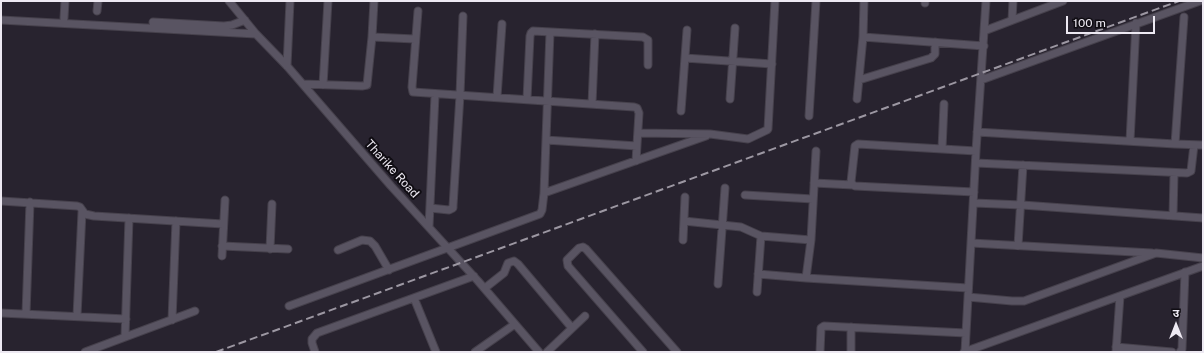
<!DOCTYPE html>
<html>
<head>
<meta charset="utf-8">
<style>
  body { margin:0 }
  #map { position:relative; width:1204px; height:353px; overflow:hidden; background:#28232f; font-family:"Public Sans","Noto Sans Devanagari",sans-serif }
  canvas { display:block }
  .frame { position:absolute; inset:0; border:2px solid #ede9f2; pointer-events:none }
  .north { position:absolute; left:1156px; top:305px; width:40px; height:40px; -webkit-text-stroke:3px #100d13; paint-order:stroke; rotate:0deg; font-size:11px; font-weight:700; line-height:16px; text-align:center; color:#ede9f2 }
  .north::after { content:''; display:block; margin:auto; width:14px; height:18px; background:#ede9f2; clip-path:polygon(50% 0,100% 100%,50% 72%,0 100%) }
  .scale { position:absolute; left:1066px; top:16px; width:89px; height:18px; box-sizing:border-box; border:2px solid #ede9f2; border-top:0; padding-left:5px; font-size:12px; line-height:14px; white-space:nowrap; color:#ede9f2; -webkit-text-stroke:3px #100d13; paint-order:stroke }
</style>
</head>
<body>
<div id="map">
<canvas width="1204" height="353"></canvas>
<div class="frame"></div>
<div class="north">उ</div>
<div class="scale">100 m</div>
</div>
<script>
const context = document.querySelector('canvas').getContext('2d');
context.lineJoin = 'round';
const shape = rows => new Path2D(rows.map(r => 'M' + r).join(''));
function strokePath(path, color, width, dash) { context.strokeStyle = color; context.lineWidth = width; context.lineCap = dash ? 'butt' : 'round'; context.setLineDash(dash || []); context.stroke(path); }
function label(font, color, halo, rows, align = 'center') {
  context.font = font + ' "Public Sans",sans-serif'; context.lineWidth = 4; context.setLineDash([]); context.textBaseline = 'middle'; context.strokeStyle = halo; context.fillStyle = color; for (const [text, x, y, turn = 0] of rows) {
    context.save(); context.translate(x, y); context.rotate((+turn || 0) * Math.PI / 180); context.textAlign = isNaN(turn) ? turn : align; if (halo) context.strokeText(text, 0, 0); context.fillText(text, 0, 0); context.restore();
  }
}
const minor = shape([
  [229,1,256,34,287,66,391,186,478,281,539,352],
  [925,3,925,1],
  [97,11,98,1],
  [418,11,412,87,413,92,634,107,637,108,639,113,636,161],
  [64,18,65,1],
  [1,20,256,34],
  [1012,20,1013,1],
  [153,22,224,26,232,25,245,20],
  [984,31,1063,1],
  [372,37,415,39],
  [863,37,984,46],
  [685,58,772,64],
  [287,66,290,1],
  [859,80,931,58,935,54,935,42],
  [981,80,1200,1],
  [303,84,362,86,367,85,372,37,374,1],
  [323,85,328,1],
  [497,97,502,24],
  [527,99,530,36,531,33,533,31,643,37,648,40,648,65],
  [730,99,735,28],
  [857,99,863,37,864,1],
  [592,104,595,34],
  [681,111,687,30],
  [809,116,816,1],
  [977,132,1175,144,1184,17],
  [638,133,710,134,748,139,767,130,768,129,775,1],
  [546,140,637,146],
  [1130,141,1136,23],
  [1175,144,1203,145],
  [942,149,944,104],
  [976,163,1187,173,1191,171,1194,145],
  [814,183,853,185],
  [974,192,855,186,853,185,851,182,855,146,858,144,976,151],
  [544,193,706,136],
  [745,195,813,199],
  [1,201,77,206,80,207,85,214,94,216,223,224],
  [974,203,1022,205,1203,218],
  [430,208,449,210,453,208,453,206,460,95,463,16],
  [1173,216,1174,174],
  [684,221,741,227,761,236],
  [429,227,435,95],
  [683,240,685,197],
  [971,243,1152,253],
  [222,246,288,249],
  [1018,246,1023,165],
  [270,249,272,204],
  [338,250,362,240,370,241,375,246,389,270],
  [222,256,225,200],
  [758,274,806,278,811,240,816,151],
  [806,278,968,288],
  [718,284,725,188],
  [485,288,504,273,508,263,514,261,518,264,572,328],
  [757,292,761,236,811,240],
  [968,297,1012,301,1024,301,1156,253,1203,258],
  [414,298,436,352],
  [289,306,540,214,542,210,544,193,550,32],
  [1,313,126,319],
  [26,314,30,202],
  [77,316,82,212],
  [172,320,176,221],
  [125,337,129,218],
  [1116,347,1172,352],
  [85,352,195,311],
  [315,352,312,343,312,339,317,333,474,276],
  [475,352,515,324],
  [547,352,585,316],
  [643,352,568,266,567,260,579,248,583,247,586,249,677,352],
  [820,352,821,328,824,326,966,333],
  [851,352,851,327],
  [964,352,1203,266],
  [965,352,976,151,986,1],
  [1116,352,1120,296],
  [1180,352,1182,349,1185,272]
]);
strokePath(minor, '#46414c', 9);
strokePath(minor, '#595462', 7);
strokePath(shape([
  [216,352,1179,1]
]), '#9c97a2', 2, [8, 4]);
label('12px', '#ede9f2', '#100d13', [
  ["Tharike Road",392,169,48]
]);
</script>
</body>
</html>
